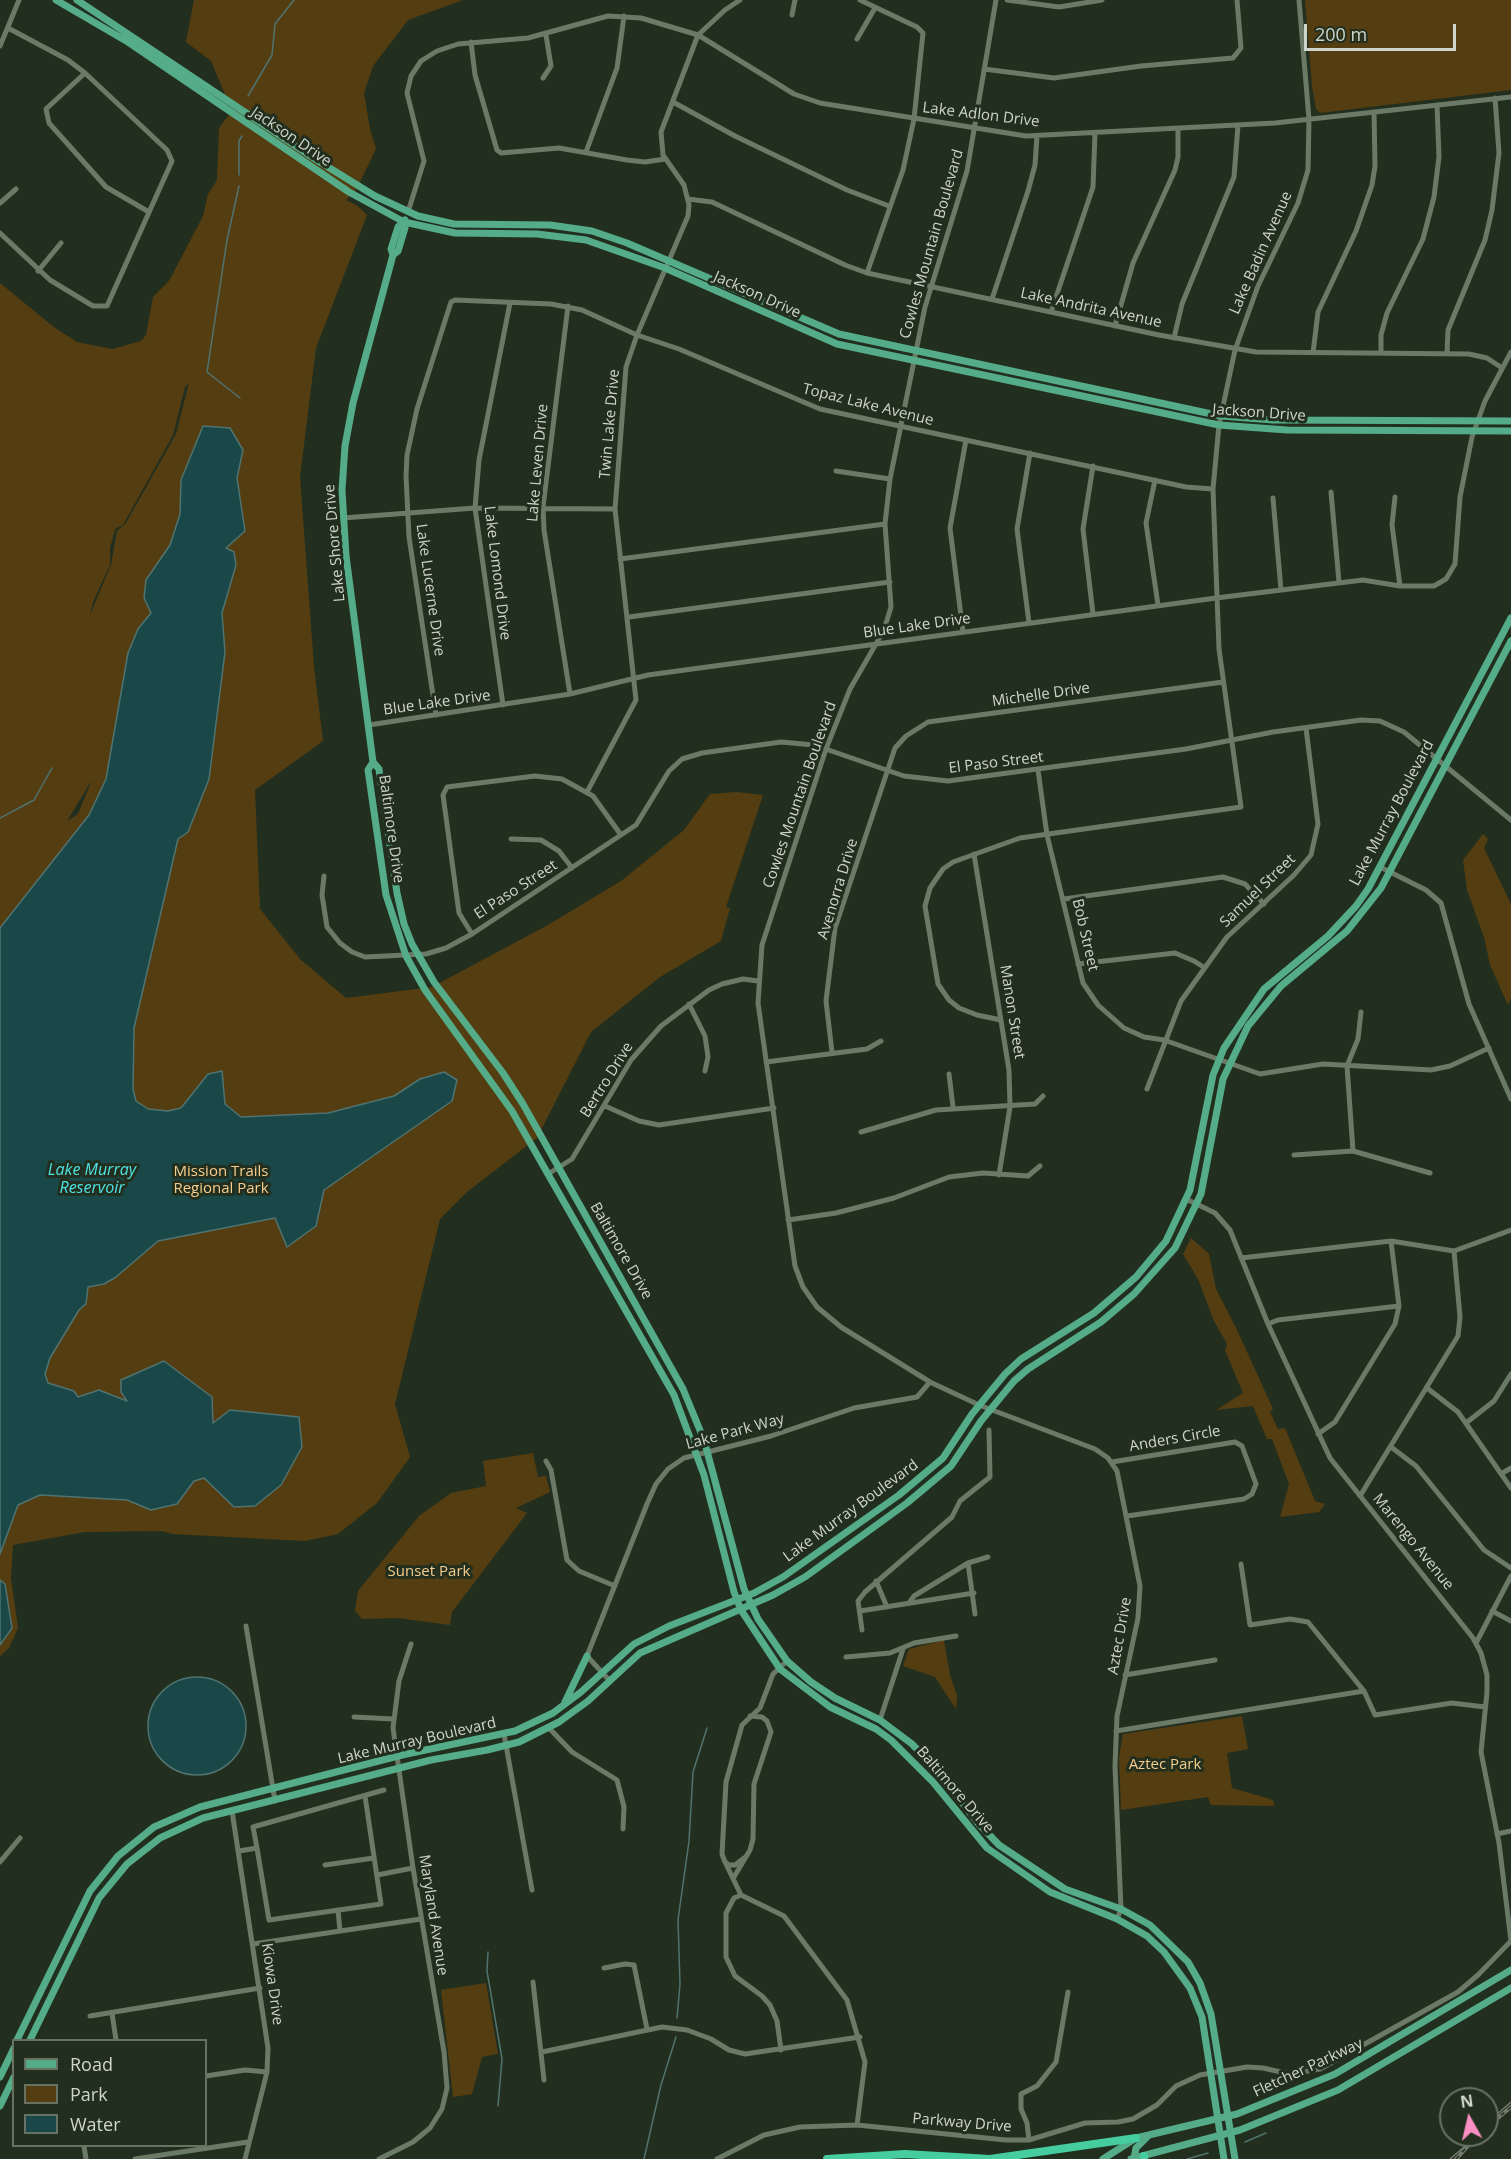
<!DOCTYPE html>
<html>
<head>
<meta charset="utf-8">
<style>
  body { margin:0 }
  #map { position:relative; width:1511px; height:2159px; overflow:hidden; background:#232f1e; font-family:"Open Sans",sans-serif }
  canvas { display:block }
  .legend { position:absolute; left:12px; top:2039px; width:195px; height:108px; box-sizing:border-box; background:#232f1e; border:2px solid #677263; margin:0; padding:8px 10px; list-style:none; font-size:18px; color:#ced6cb }
  .legend li { display:flex; align-items:center; gap:12px; height:30px }
  .legend b { width:30px; border:2px solid #677263 }
  .north { position:absolute; left:1439px; top:2087px; width:60px; height:60px; box-sizing:border-box; background:#232f1e; border:2px solid #677263; border-radius:50%; rotate:352deg; font-size:16px; font-weight:700; line-height:24px; text-align:center; color:#ced6cb }
  .north::after { content:''; display:block; margin:auto; width:21px; height:27px; background:#fb8fc4; clip-path:polygon(50% 0,100% 100%,50% 72%,0 100%) }
  .scale { position:absolute; left:1304px; top:24px; width:152px; height:27px; box-sizing:border-box; border:3px solid #ced6cb; border-top:0; padding-left:8px; font-size:18px; line-height:21px; white-space:nowrap; color:#ced6cb; -webkit-text-stroke:4px #232f1e; paint-order:stroke }
</style>
</head>
<body>
<div id="map">
<canvas width="1511" height="2159"></canvas>
<ul class="legend">
<li><b style="height:8px;background:#54ac89"></b>Road</li>
<li><b style="height:16px;background:#553d12"></b>Park</li>
<li><b style="height:16px;background:#1a4849"></b>Water</li>
</ul>
<div class="north">N</div>
<div class="scale">200 m</div>
</div>
<script>
const context = document.querySelector('canvas').getContext('2d');
context.lineJoin = 'round';
function fill(path, color) { context.fillStyle = color; context.fill(path, 'evenodd'); }
const shape = rows => new Path2D(rows.map(r => 'M' + r).join(''));
function strokePath(path, color, width, dash) { context.strokeStyle = color; context.lineWidth = width; context.lineCap = dash ? 'butt' : 'round'; context.setLineDash(dash || []); context.stroke(path); }
function label(font, color, halo, rows, align = 'center') {
  context.font = font + ' "Open Sans",sans-serif'; context.lineWidth = 6; context.setLineDash([]); context.textBaseline = 'middle'; context.strokeStyle = halo; context.fillStyle = color; for (const [text, x, y, turn = 0] of rows) {
    context.save(); context.translate(x, y); context.rotate((+turn || 0) * Math.PI / 180); context.textAlign = isNaN(turn) ? turn : align; if (halo) context.strokeText(text, 0, 0); context.fillText(text, 0, 0); context.restore();
  }
}
fill(shape([
  [194,0,463,0,408,20,373,66,364,93,370,129,376,149,355,192,346,200,358,206,367,215,316,348,300,477,314,667,323,741,255,790,260,909,300,959,346,998,432,987,548,925,621,881,684,830,710,794,736,792,763,795,726,907,730,908,721,941,660,977,591,1032,537,1138,467,1192,440,1219,395,1404,410,1457,377,1503,338,1534,305,1541,173,1534,162,1531,85,1532,13,1545,11,1578,18,1628,9,1648,0,1656,0,283,55,328,77,342,112,349,141,341,146,335,153,297,169,281,203,216,208,194,217,180,219,128,232,111,211,61,186,42],
  [189,383,176,434,126,523,117,531,111,565,90,615,93,602,110,565,110,548,115,529,123,525,173,435,185,387],
  [92,780,78,814,67,821],
  [1305,0,1511,0,1511,90,1320,113,1316,109,1312,86],
  [1483,834,1488,839,1484,848,1511,904,1511,998,1508,1005,1490,965,1484,937,1467,890,1463,860],
  [1191,1238,1209,1254,1216,1289,1237,1330,1273,1409,1270,1412,1278,1429,1285,1428,1315,1501,1325,1504,1319,1512,1280,1517,1289,1484,1272,1439,1267,1439,1253,1406,1216,1410,1243,1393,1225,1350,1227,1344,1214,1321,1198,1279,1183,1254],
  [533,1453,538,1477,546,1476,550,1492,516,1508,527,1513,452,1612,450,1625,398,1618,362,1619,355,1611,358,1591,419,1516,451,1493,486,1486,483,1461],
  [944,1640,950,1675,957,1696,956,1709,935,1677,903,1666,909,1649],
  [1242,1716,1248,1749,1227,1753,1232,1788,1273,1800,1274,1806,1211,1805,1208,1797,1121,1810,1119,1757,1123,1734],
  [486,1983,498,2054,482,2057,472,2094,453,2097,441,1990]
]), '#553d12');
const water = shape([
  [203,426,230,428,243,450,237,478,245,531,226,548,234,552,236,565,222,613,225,652,209,779,188,832,178,839,134,1028,133,1089,136,1101,148,1109,168,1111,181,1108,208,1074,222,1071,225,1104,241,1117,328,1113,394,1096,420,1079,444,1072,457,1080,452,1101,324,1190,316,1226,287,1247,275,1218,158,1241,116,1277,104,1284,88,1287,86,1304,79,1310,50,1358,45,1374,48,1383,74,1391,78,1397,99,1390,127,1401,121,1392,121,1380,164,1361,212,1397,213,1423,230,1410,299,1417,302,1447,281,1485,255,1506,234,1507,204,1478,194,1481,177,1504,151,1510,127,1500,40,1495,18,1505,0,1554,0,928,89,815,106,779,128,653,138,629,151,613,144,598,146,580,170,545,180,514,181,480,203,426],
  [0,1580,5,1584,12,1628,0,1645,0,1580],
  '148 1726a49 49 0 1 1 98 0a49 49 0 1 1-98 0Z'
]);
fill(water, '#1a4849');
strokePath(water, '#507370', 1.5);
strokePath(shape([
  [248,96,272,55,275,24,294,0],
  [239,175,239,141,242,136],
  [239,186,227,240,207,372,240,398],
  [0,818,34,800,52,768],
  [488,1952,487,1971,502,2059,498,2106],
  [677,2018,680,1984,678,1920,689,1841,693,1772,707,1728],
  [1245,2142,1266,2133],
  [644,2159,661,2085,676,2037],
  [1187,2159,1208,2153]
]), '#507370', 1.5);
strokePath(shape([
  [860,0,917,27,923,33,914,119,903,170,867,273],
  [996,0,967,171,925,307,890,479,885,524,891,607,884,630,850,689,826,749,762,945,758,1003,795,1266,803,1287,817,1307,841,1327,930,1382,979,1405,1095,1449,1108,1458,1117,1471,1140,1586,1138,1618,1117,1716,1115,1766,1121,1909,1117,1919],
  [1007,0,1059,7,1102,0],
  [792,15,795,0],
  [857,39,875,8],
  [471,42,475,75,497,150,501,153,559,148,627,160,645,162,665,159],
  [0,46,19,0],
  [984,69,1054,78,1141,66,1233,58,1241,48,1237,0],
  [85,73,46,109,49,123,106,187,149,212],
  [543,78,551,66,546,35],
  [673,102,735,136,847,190,889,206],
  [586,152,617,68,624,16],
  [688,199,712,202,845,265,867,273,1159,335,1256,352,1469,354,1487,358,1502,368],
  [0,203,16,189],
  [408,212,424,161,407,93,411,76,421,61,437,51,458,44,528,38,608,16,641,18,698,35,794,94,820,103,1026,136,1275,123,1511,97],
  [0,233,50,280,93,306,107,306,172,161,167,150,85,73,68,60,8,28],
  [38,271,61,243],
  [992,299,1028,191,1035,165,1037,136],
  [568,306,543,507,544,530,570,694],
  [1051,312,1093,187,1095,133],
  [1115,326,1133,263,1175,170,1178,157,1178,129],
  [1174,338,1182,304,1234,177,1238,125],
  [1313,353,1318,312,1356,231,1372,185,1375,166,1374,112],
  [1381,353,1381,335,1387,313,1423,239,1434,197,1439,157,1437,105],
  [1447,354,1448,330,1485,240,1492,210,1499,153,1495,98],
  [1093,466,1083,529,1093,614],
  [836,471,890,479],
  [1155,480,1146,523,1158,605],
  [1331,492,1339,582],
  [1395,497,1392,525,1400,586],
  [1273,498,1281,590],
  [343,518,475,508,615,509],
  [620,559,885,524],
  [629,617,890,582],
  [1029,623,1017,529,1030,453],
  [963,632,950,528,966,440],
  [503,705,475,508,479,460,510,303],
  [436,715,409,537,406,476,407,455,417,409,451,302,455,300,551,304,582,310,637,335,679,349,820,409,1186,487,1213,489],
  [369,725,570,694,648,675,1216,598,1363,580,1400,586,1434,586,1446,579,1455,564,1460,497,1472,437,1485,401,1511,352],
  [1038,770,1047,835,1083,983,1098,1005,1124,1028,1144,1037,1164,1040,1260,1074,1323,1064,1431,1070,1450,1066,1489,1048],
  [587,792,636,700,615,509,626,367,637,335,688,216,689,205,684,185,663,155,661,132,698,35,725,10,740,0],
  [511,839,541,840,559,851,572,868],
  [974,854,1009,1070,1010,1107,999,1175],
  [1380,867,1426,890,1441,903,1469,1004,1511,1099],
  [324,876,322,895,327,927,340,943,352,952,365,957,426,954,446,948,472,934,636,825,669,771,682,759,702,753,781,742,814,745,904,776,948,781,1186,749,1273,732,1361,720,1380,721,1404,732,1511,820],
  [1064,899,1223,877,1245,884,1264,904],
  [472,934,459,913,443,795,447,787,535,776,562,779,593,796,621,835],
  [1078,964,1175,953,1194,961,1205,968],
  [689,1004,705,1036,708,1057,705,1071],
  [1001,1020,977,1015,959,1008,949,1000,938,984,925,906,930,888,943,869,953,862,1020,838,1241,807,1219,649,1213,489,1219,425,1235,350,1258,286,1298,203,1308,170,1309,119,1299,0],
  [832,1052,826,1001,835,928,895,748,906,736,928,722,1223,682],
  [766,1062,867,1049,881,1041],
  [949,1074,953,1107],
  [1147,1089,1181,1001,1227,937,1294,875,1311,855,1318,824,1306,728],
  [605,1106,639,1121,659,1125,774,1108],
  [861,1132,936,1110,1035,1104,1043,1096],
  [1353,1151,1347,1066,1358,1039,1361,1012],
  [1294,1155,1353,1151,1430,1173],
  [548,1174,572,1159,631,1060,661,1026,709,990,722,984,743,979,758,981],
  [1186,1199,1215,1213,1230,1230,1268,1324,1330,1458,1473,1638,1481,1653,1487,1675,1487,1692,1481,1752,1499,1843,1511,1941],
  [788,1220,836,1213,894,1198,949,1177,983,1173,1028,1176,1040,1166],
  [1241,1258,1391,1241,1454,1251,1511,1230],
  [1268,1324,1278,1320,1399,1306],
  [1427,1388,1458,1412,1511,1488],
  [1466,1423,1494,1401,1511,1374],
  [1318,1434,1335,1422,1395,1324,1399,1306,1391,1241],
  [1391,1447,1416,1466,1484,1550,1511,1568],
  [546,1461,551,1470,567,1560,579,1571,615,1586],
  [1112,1462,1235,1442,1242,1446,1256,1484,1252,1494,1244,1499,1127,1516],
  [1501,1474,1511,1468],
  [1360,1496,1458,1336,1460,1317,1454,1251],
  [968,1563,975,1614],
  [1241,1564,1250,1625,1290,1619,1308,1622,1364,1691,1375,1715,1452,1703,1485,1707],
  [876,1581,887,1607],
  [909,1603,914,1596,968,1563,988,1557],
  [860,1611,974,1593],
  [1492,1611,1511,1621],
  [246,1626,275,1801],
  [862,1630,858,1601,865,1592,952,1517,960,1501,990,1477,989,1430],
  [1476,1643,1511,1576],
  [846,1657,890,1653,914,1643,956,1636],
  [1125,1675,1215,1660],
  [609,1680,587,1656,647,1504,656,1484,668,1469,684,1458,771,1436,854,1408,917,1397,930,1382],
  [354,1717,393,1719],
  [880,1720,903,1649],
  [549,1728,572,1752,617,1780,624,1807,623,1829],
  [1116,1731,1364,1691],
  [504,1734,532,1890],
  [232,1811,268,2048,267,2072,245,2159],
  [1497,1834,1511,1831],
  [257,1848,269,1920,381,1904,365,1796],
  [239,1851,257,1848,253,1827,384,1790],
  [744,1858,735,1865,729,1865,725,1862,722,1854,726,1782,742,1725,760,1708,773,1674,787,1661],
  [0,1862,20,1838],
  [725,1862,741,1895,784,1916,847,2000,865,2062,857,2125],
  [325,1865,374,1858],
  [377,1875,413,1868],
  [734,1877,750,1850,753,1839,754,1784,771,1732,767,1721,762,1717,750,1716],
  [741,1895,734,1898,726,1913,726,1957,735,1976,762,1996,770,2005,777,2021,781,2050],
  [338,1910,340,1931],
  [253,1944,421,1919],
  [604,1968,625,1964,634,1965,647,2029],
  [533,1982,544,2080],
  [112,2013,116,2040],
  [90,2016,260,1988],
  [542,2052,662,2027,687,2030,711,2039,729,2050,745,2054,860,2037],
  [206,2076,245,2070,267,2072],
  [1029,2140,1027,2123,1021,2109,1021,2094,1037,2086,1056,2062,1068,1992],
  [84,2146,86,2159],
  [135,2159,248,2142],
  [379,2159,413,2142,430,2128,442,2109,447,2088,444,2052,413,1868,393,1728,399,1681,411,1644],
  [717,2159,764,2135,800,2127,857,2125,1006,2140,1029,2140,1085,2123,1118,2122,1133,2119,1157,2105,1176,2086,1200,2075,1247,2067,1263,2068,1290,2074,1320,2069,1458,1992,1478,1975,1511,1941]
]), '#6b7a66', 5);
strokePath(shape([
  [56,0,128,42,349,192,404,222,455,233,537,234,586,240,665,268,837,344,1219,425,1287,430,1511,431],
  [77,0,315,159,375,196,418,216,454,224,550,225,592,231,627,243,839,334,1221,416,1273,420,1511,421],
  [393,255,391,249,398,227,405,220],
  [373,762,379,769,397,893,404,924,412,944,434,982,503,1073,523,1104,683,1389,704,1440,744,1589,758,1619,787,1661,811,1682,835,1698,880,1720,912,1744,937,1770,978,1823,999,1845,1065,1889,1121,1909,1150,1925,1188,1962,1200,1983,1211,2014,1235,2159],
  [373,762,368,770,386,895,406,956,425,990,512,1111,674,1395,704,1475,734,1592,741,1610,780,1669,830,1707,876,1729,891,1740,933,1782,987,1848,1050,1892,1117,1919,1147,1936,1164,1952,1190,1988,1202,2017,1224,2159],
  [373,762,346,556,342,490,345,446,353,403,393,255,398,251,405,228,404,222],
  [565,1702,587,1656],
  [17,2040,90,1891,118,1856,154,1827,200,1807,402,1755,515,1731,553,1713,581,1692,634,1644,669,1626,754,1593,783,1577,899,1495,943,1458,972,1414,1005,1374,1021,1359,1094,1313,1136,1277,1166,1241,1190,1190,1213,1075,1224,1048,1264,989,1328,936,1356,906,1368,889,1511,618],
  [30,2040,99,1898,127,1864,160,1838,203,1818,431,1760,487,1750,519,1742,559,1722,588,1701,640,1653,773,1595,805,1577,907,1503,951,1466,981,1421,1014,1381,1028,1369,1101,1322,1134,1294,1175,1248,1201,1194,1223,1079,1248,1026,1281,986,1347,931,1381,888,1511,641],
  [0,2077,14,2048],
  [0,2106,14,2077],
  [1103,2159,1136,2138,1237,2114,1335,2074,1511,1970],
  [1131,2159,1240,2130,1338,2090,1511,1988],
  [1134,2159,1136,2148,1149,2135]
]), '#54ac89', 7);
strokePath(shape([
  [827,2159,905,2154,990,2159,1136,2138],
  [1144,2159,1144,2156]
]), '#45cda0', 8);
strokePath(shape([
  [1487,2123,1511,2102],
  [1450,2159,1478,2135]
]), '#727c6e', 1.5);
const rail = shape([
  [1487,2127,1511,2107],
  [1456,2159,1478,2135]
]);
strokePath(rail, '#727c6e', 4);
strokePath(rail, '#232f1e', 1.5, [4.5]);
label('15px', '#ced6cb', '#232f1e', [
  ["Lake Adlon Drive",981,115,7],
  ["Jackson Drive",291,137,34],
  ["Cowles Mountain Boulevard",932,244,-74],
  ["Lake Badin Avenue",1261,253,-66],
  ["Jackson Drive",757,295,24],
  ["Lake Andrita Avenue",1091,308,12],
  ["Topaz Lake Avenue",868,405,14],
  ["Jackson Drive",1259,413,4],
  ["Twin Lake Drive",610,424,-85],
  ["Lake Leven Drive",538,463,-85],
  ["Lake Shore Drive",335,543,-95],
  ["Lake Lomond Drive",497,573,83],
  ["Lake Lucerne Drive",430,590,82],
  ["Blue Lake Drive",917,626,-8],
  ["Michelle Drive",1041,695,-8],
  ["Blue Lake Drive",437,703,-8],
  ["El Paso Street",996,763,-7],
  ["Cowles Mountain Boulevard",800,795,-71],
  ["Lake Murray Boulevard",1392,813,-62],
  ["Baltimore Drive",391,829,82],
  ["Avenorra Drive",838,889,-73],
  ["El Paso Street",516,890,-33],
  ["Samuel Street",1258,891,-44],
  ["Bob Street",1085,935,77],
  ["Manon Street",1012,1012,81],
  ["Bertro Drive",607,1080,-58],
  ["Baltimore Drive",621,1251,60],
  ["Lake Park Way",735,1432,-15],
  ["Anders Circle",1175,1439,-10],
  ["Lake Murray Boulevard",851,1511,-36],
  ["Marengo Avenue",1413,1542,51],
  ["Aztec Drive",1120,1636,-80],
  ["Lake Murray Boulevard",417,1741,-13],
  ["Baltimore Drive",955,1790,49],
  ["Maryland Avenue",433,1915,81],
  ["Kiowa Drive",272,1984,82],
  ["Fletcher Parkway",1308,2068,-25],
  ["Parkway Drive",962,2123,5]
]);
label('15px', '#f5cd8e', '#232f1e', [
  ["Mission Trails",221,1172],
  ["Regional Park",221,1189],
  ["Sunset Park",429,1572],
  ["Aztec Park",1165,1765]
]);
label('italic 16px', '#4de2e4', '#232f1e', [
  ["Lake Murray",92,1170],
  ["Reservoir",92,1188]
]);
</script>
</body>
</html>
